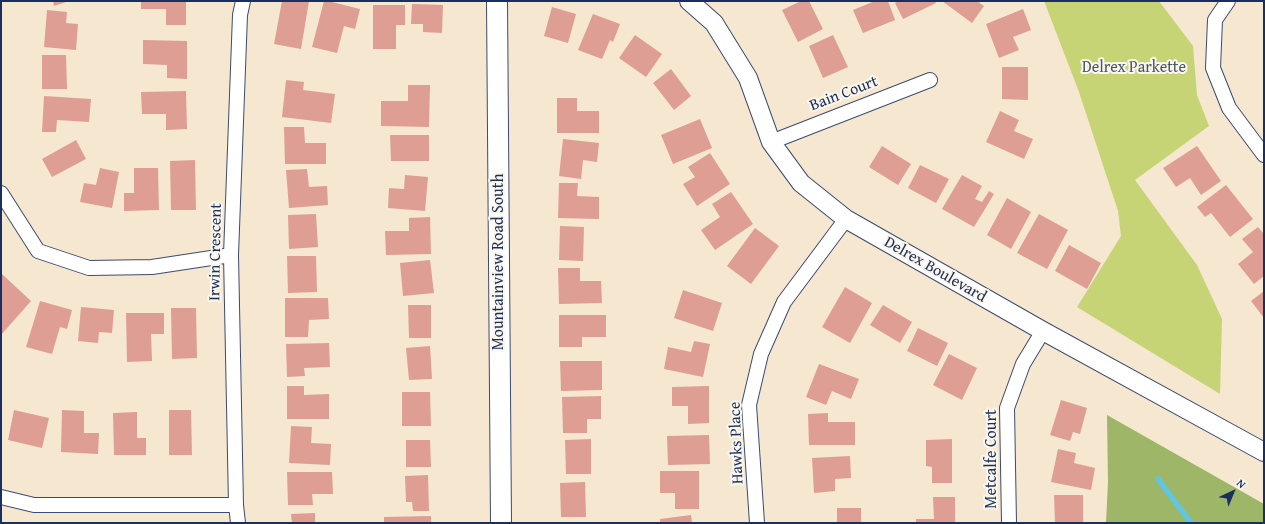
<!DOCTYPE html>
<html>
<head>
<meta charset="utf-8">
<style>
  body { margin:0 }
  #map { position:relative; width:1265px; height:524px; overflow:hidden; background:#f6e7d0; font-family:"Gentium Book Plus",serif }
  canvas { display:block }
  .frame { position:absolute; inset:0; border:2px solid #1b2f5e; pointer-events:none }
  .north { position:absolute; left:1213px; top:472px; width:40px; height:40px; -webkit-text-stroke:3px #fbf7ec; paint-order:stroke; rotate:44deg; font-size:11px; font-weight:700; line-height:16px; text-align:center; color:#1b2f5e }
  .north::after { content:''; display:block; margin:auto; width:14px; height:18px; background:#1b2f5e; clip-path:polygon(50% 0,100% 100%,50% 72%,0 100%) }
</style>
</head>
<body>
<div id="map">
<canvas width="1265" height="524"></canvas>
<div class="frame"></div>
<div class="north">N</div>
</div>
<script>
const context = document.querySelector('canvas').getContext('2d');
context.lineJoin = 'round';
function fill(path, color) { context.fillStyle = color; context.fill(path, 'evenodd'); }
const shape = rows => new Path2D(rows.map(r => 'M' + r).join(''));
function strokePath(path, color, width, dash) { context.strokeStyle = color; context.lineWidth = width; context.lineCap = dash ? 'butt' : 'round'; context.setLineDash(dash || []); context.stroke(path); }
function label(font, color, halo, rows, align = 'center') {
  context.font = font + ' "Gentium Book Plus",serif'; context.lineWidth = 4; context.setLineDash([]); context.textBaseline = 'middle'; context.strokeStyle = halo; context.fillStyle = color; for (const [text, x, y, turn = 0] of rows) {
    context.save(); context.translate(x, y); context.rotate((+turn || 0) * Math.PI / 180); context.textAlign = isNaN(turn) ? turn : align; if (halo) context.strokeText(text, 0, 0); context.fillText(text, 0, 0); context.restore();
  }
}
fill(shape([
  [1044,1,1159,1,1193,46,1197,95,1209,126,1135,180,1197,265,1222,319,1220,394,1077,307,1121,236,1118,211,1079,92]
]), '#c7d476');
fill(shape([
  [1107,415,1264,504,1264,523,1106,523,1108,482]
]), '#9db667');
strokePath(shape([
  [1158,479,1191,523]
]), '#61c7de', 5.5);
fill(shape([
  [53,1,69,1,54,6],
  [141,1,186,1,186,25,166,25,166,9,141,9],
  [282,1,309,1,301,49,274,44],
  [324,1,328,1,360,9,355,29,344,26,337,53,312,47],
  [801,1,809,1,823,29,798,42,782,10],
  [875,1,888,1,895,20,863,33,853,10],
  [898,1,935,1,936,3,903,19,895,3],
  [942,1,977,1,984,6,972,23],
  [412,4,443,5,442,33,423,32,423,24,411,24],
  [373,5,405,5,405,25,396,25,396,49,373,49],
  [552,7,576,14,568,43,544,36],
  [1023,9,1031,30,1013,37,1019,50,999,58,986,24],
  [47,10,67,12,66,23,78,24,76,50,44,47],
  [593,14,620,24,613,42,610,40,602,59,578,50],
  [635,35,662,54,646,77,619,58],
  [833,35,848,67,823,78,809,46],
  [143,40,187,41,187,79,167,78,167,65,143,64],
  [42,55,66,55,67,89,42,89],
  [1002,67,1028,67,1028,100,1002,99],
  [671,69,691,96,674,110,653,83],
  [286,80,304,82,303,90,335,94,331,123,282,117],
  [408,85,430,85,429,127,381,126,381,101,408,101],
  [186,91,187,129,166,130,166,114,142,114,141,92],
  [44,96,91,99,89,122,57,120,56,132,42,132],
  [557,98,577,98,577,111,599,111,599,133,557,133],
  [1000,111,1019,120,1014,131,1033,139,1024,159,986,142],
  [700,119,712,148,673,164,661,135],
  [284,127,304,127,305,143,326,143,326,164,285,164],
  [390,135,429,135,429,161,391,161],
  [563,139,599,143,597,162,583,160,581,179,559,176],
  [76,140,86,159,52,177,42,159],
  [882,146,911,164,898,185,869,167],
  [1197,146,1221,181,1201,195,1190,178,1176,187,1163,168],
  [710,153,730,184,697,206,683,184,695,177,688,167],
  [195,160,196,210,171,210,170,161],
  [920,165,949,179,936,203,908,188],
  [100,168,119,172,112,208,80,202,84,183,96,185],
  [134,168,158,168,159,210,124,211,124,193,134,193],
  [307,169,309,187,327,186,328,205,289,208,286,170],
  [405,175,428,177,425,211,388,208,389,188,404,189],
  [962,175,982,186,975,199,982,202,989,191,994,194,974,227,942,209],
  [559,183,578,183,577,196,599,197,599,219,558,218],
  [1226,185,1253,219,1230,237,1211,213,1205,217,1197,207],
  [731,192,753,224,715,250,701,230,720,217,712,204],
  [1007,198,1031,212,1011,249,987,235],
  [316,214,318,247,289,249,288,215],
  [1039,214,1068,230,1047,269,1017,253],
  [430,217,431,254,386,255,385,231,409,231,409,218],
  [560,226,584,227,583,261,559,260],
  [1258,227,1264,234,1264,276,1254,284,1238,264,1253,252,1242,239],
  [755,228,779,246,751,284,727,266],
  [1069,245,1101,263,1087,289,1055,271],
  [287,256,316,256,317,292,288,293],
  [430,260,434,293,403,296,400,263],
  [558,268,580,268,580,281,601,281,602,303,559,304],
  [2,274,31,301,1,335,1,275],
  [845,287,872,303,850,343,822,327],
  [683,290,722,303,713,331,674,318],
  [1264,291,1264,318,1251,301],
  [285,298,328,298,329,319,309,320,308,337,285,337],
  [40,301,72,310,67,329,60,327,52,354,26,347],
  [408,305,431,305,431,338,409,338],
  [883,305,912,322,900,343,870,325],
  [81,307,114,310,112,333,99,332,98,343,78,341],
  [171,308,196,308,197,358,172,359],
  [126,313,164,313,164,334,151,334,152,361,127,362],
  [559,315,606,315,606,337,582,337,582,347,559,347],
  [918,328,948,343,937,366,907,351],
  [694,341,710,344,703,377,664,369,668,347,691,352],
  [329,343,330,367,304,368,305,376,287,377,286,344],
  [430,346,432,379,409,380,406,348],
  [949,354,977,368,962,400,933,385],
  [560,361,602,361,602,390,561,391],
  [819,364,859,379,851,399,832,391,826,405,806,397],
  [287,386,304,386,304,395,329,394,329,419,287,419],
  [709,386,709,423,688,424,688,406,672,406,672,387],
  [402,392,430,392,431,426,402,426],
  [601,396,601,419,587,419,587,433,563,433,562,397],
  [1061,400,1087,408,1080,434,1073,432,1070,441,1050,435],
  [14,410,49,418,42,448,8,440],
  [62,410,84,411,84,433,99,433,98,454,61,452],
  [169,410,191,410,192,455,169,455],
  [137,412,137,438,146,438,146,455,114,455,113,413],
  [828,413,828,422,855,422,855,445,809,445,808,414],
  [291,426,312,427,311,443,331,444,330,465,289,463],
  [709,435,710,464,668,465,667,436],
  [591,439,591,474,566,474,565,440],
  [952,439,952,483,932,483,932,467,926,466,926,440],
  [406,440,430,440,431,467,406,467],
  [1058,449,1076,453,1074,463,1095,468,1091,490,1051,482],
  [850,456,851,478,835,479,835,491,814,493,812,458],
  [660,471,699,471,699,509,675,509,675,493,660,493],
  [287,472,332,472,333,494,312,494,313,505,288,505],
  [428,475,429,511,413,511,412,502,406,502,405,476],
  [585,482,586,517,561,517,560,483],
  [1054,495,1083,495,1083,523,1055,523],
  [933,497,955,497,955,523,916,523,916,519,934,519],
  [837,508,861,508,861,523,837,523],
  [315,513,315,523,292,523,291,514],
  [691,515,692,523,660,523,660,519],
  [431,516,431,523,384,523,384,517]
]), '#df9e94');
const minor = shape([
  [1228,1,1215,20,1213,68,1229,108,1264,155],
  [771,142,930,80],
  [1,193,38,251,89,268,152,267,231,255],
  [1,497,34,505,236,505],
  [238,523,236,505,231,255,240,15,243,1],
  [757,523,749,405,761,354,784,302,846,219],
  [1009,523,1007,408,1023,364,1043,331]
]);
const tertiary = shape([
  [689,1,714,23,748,78,771,142,801,183,846,219,1043,331,1264,452]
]);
const secondary = shape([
  [497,1,501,523]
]);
strokePath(minor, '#3c4b6f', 16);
strokePath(tertiary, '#3c4b6f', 20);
strokePath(secondary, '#3c4b6f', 22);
strokePath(minor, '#fff', 14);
strokePath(tertiary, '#fff', 18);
strokePath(secondary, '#fff', 20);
label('16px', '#465864', '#fbf7ec', [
  ["Delrex Parkette",1134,68]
]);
label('16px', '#1b2f5e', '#fbf7ec', [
  ["Bain Court",844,94,-21],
  ["Irwin Crescent",216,252,-89],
  ["Mountainview Road South",499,262,-90],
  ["Delrex Boulevard",935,270,30],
  ["Hawks Place",737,443,-92],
  ["Metcalfe Court",992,459,-90]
]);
</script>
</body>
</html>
